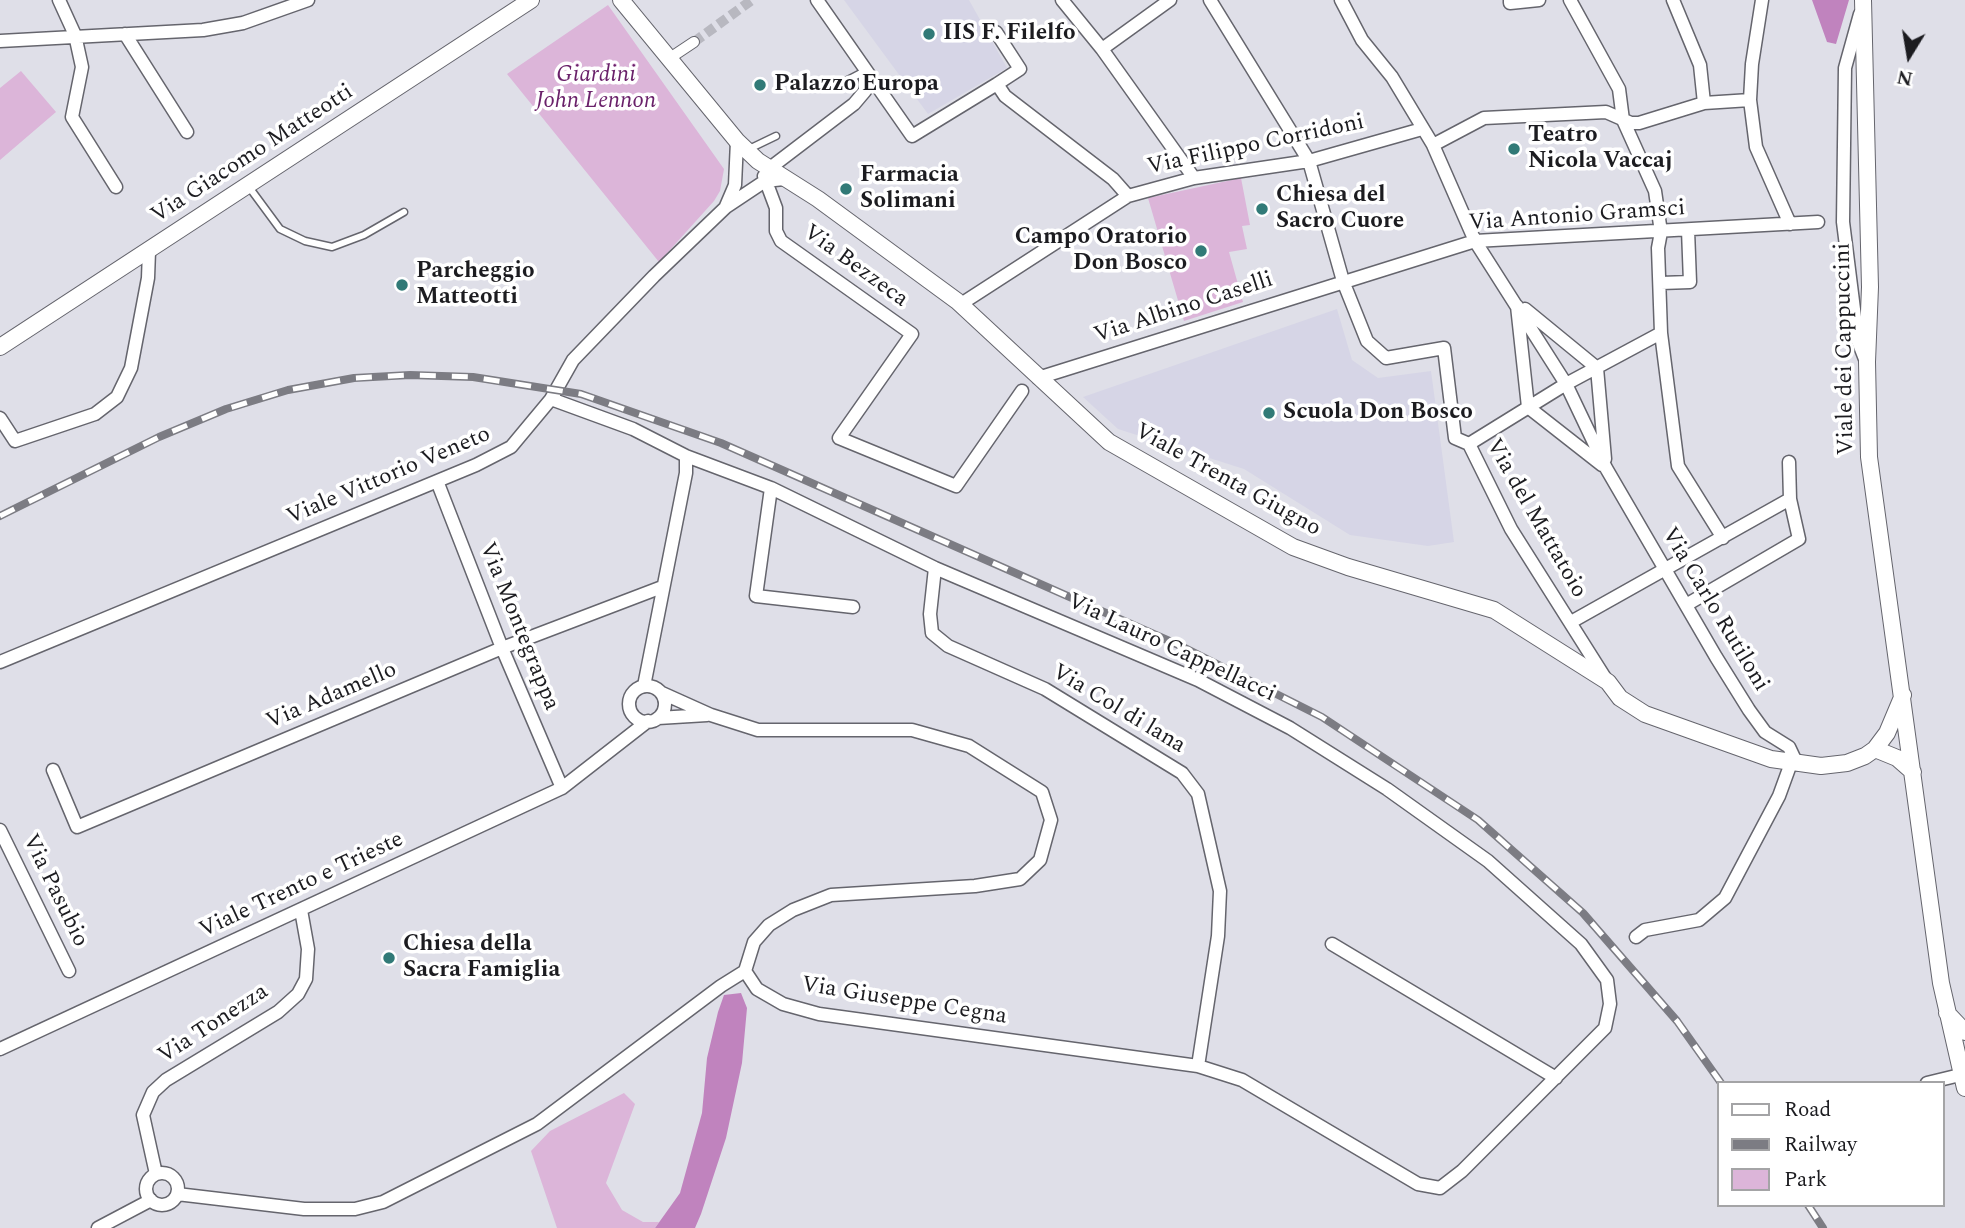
<!DOCTYPE html>
<html>
<head>
<meta charset="utf-8">
<style>
  body { margin:0 }
  #map { position:relative; width:1965px; height:1228px; overflow:hidden; background:#dfdfe8; font-family:Spectral,serif }
  canvas { display:block }
  .legend { position:absolute; left:1717px; top:1081px; width:228px; height:126px; box-sizing:border-box; background:#fff; border:2px solid #a4a4a6; margin:0; padding:9px 12px; list-style:none; font-size:21px; color:#1c1c20 }
  .legend li { display:flex; align-items:center; gap:14px; height:35px }
  .legend b { width:35px; border:2px solid #a4a4a6 }
  .north { position:absolute; left:1874px; top:21px; width:70px; height:70px; -webkit-text-stroke:5px #fff; paint-order:stroke; rotate:191deg; font-size:19px; font-weight:700; line-height:28px; text-align:center; color:#1c1c20 }
  .north::after { content:''; display:block; margin:auto; width:24px; height:32px; background:#1c1c20; clip-path:polygon(50% 0,100% 100%,50% 72%,0 100%) }
</style>
</head>
<body>
<div id="map">
<canvas width="1965" height="1228"></canvas>
<ul class="legend">
<li><b style="height:9px;background:#fff"></b>Road</li>
<li><b style="height:9px;background:#7c7c83"></b>Railway</li>
<li><b style="height:19px;background:#dcb5d9"></b>Park</li>
</ul>
<div class="north">N</div>
</div>
<script>
const context = document.querySelector('canvas').getContext('2d');
context.lineJoin = 'round';
function fill(path, color) { context.fillStyle = color; context.fill(path, 'evenodd'); }
const shape = rows => new Path2D(rows.map(r => 'M' + r).join(''));
function strokePath(path, color, width, dash) { context.strokeStyle = color; context.lineWidth = width; context.lineCap = dash ? 'butt' : 'round'; context.setLineDash(dash || []); context.stroke(path); }
function label(font, color, halo, rows, align = 'center') {
  context.font = font + ' Spectral,serif'; context.lineWidth = 7; context.setLineDash([]); context.textBaseline = 'middle'; context.strokeStyle = halo; context.fillStyle = color; for (const [text, x, y, turn = 0] of rows) {
    context.save(); context.translate(x, y); context.rotate((+turn || 0) * Math.PI / 180); context.textAlign = isNaN(turn) ? turn : align; if (halo) context.strokeText(text, 0, 0); context.fillText(text, 0, 0); context.restore();
  }
}
fill(shape([
  [844,0,969,0,1007,68,928,114],
  [1337,309,1352,360,1378,378,1431,371,1454,542,1428,546,1350,535,1244,469,1118,429,1083,397]
]), '#d6d5e6');
fill(shape([
  [608,5,724,169,720,191,714,201,659,262,507,74],
  [21,71,56,112,0,160,0,88],
  [1241,178,1250,225,1242,226,1247,249,1229,252,1243,302,1184,321,1148,198],
  [624,1093,635,1104,606,1183,622,1210,643,1222,659,1222,655,1228,557,1228,531,1151,550,1131]
]), '#dcb5d9');
fill(shape([
  [1812,0,1849,0,1836,44,1827,42],
  [741,993,747,1008,742,1063,726,1138,701,1214,695,1228,655,1228,680,1193,702,1113,707,1058,718,1012,724,995]
]), '#c083be');
strokePath(shape([
  [694,42,752,0]
]), '#b8b8c0', 10, [10, 5]);
const service = shape([
  [842,83,865,71],
  [749,149,776,136],
  [249,187,280,229,305,241,332,247,364,235,404,212]
]);
const pedestrian = shape([
  [670,58,694,42]
]);
const minor = shape([
  [59,0,75,35,82,67,72,117,116,187],
  [817,0,912,136,997,84,1005,96,1113,179,1128,196],
  [1062,0,1102,49,1194,178],
  [1210,0,1309,161,1343,281,1367,341,1386,358,1444,348,1455,438,1469,444,1511,529,1607,681],
  [1341,0,1362,40,1392,77,1433,145,1475,241,1566,384,1606,468,1716,657,1749,710,1765,732,1789,747,1797,764],
  [1510,0,1510,3,1539,0],
  [1570,0,1619,89,1623,120,1655,191,1661,232,1658,248,1661,333,1678,466,1723,538],
  [1673,0,1700,65,1704,103],
  [1762,0,1752,64,1750,100,1756,147,1790,224],
  [1860,14,1845,68,1843,222,1858,341,1865,359],
  [996,32,1020,69,997,84],
  [125,34,187,132],
  [0,41,203,30,243,23,308,0],
  [1102,49,1170,0],
  [1433,145,1484,118,1606,112,1631,123,1639,123,1704,103,1750,100],
  [770,168,854,104,865,91,865,71],
  [764,176,776,208,776,231,781,241,912,334,839,438,956,486,1022,391],
  [726,206,735,185,737,141],
  [1661,283,1690,282,1688,230],
  [961,304,1128,196,1194,178,1309,161,1422,129],
  [1517,306,1528,407,1602,465],
  [1525,309,1597,368,1605,459],
  [1038,378,1475,241,1818,222],
  [551,399,633,429,686,456,771,488,935,568,1198,680,1290,728,1387,789,1488,861,1581,944,1607,980,1610,1004,1605,1028,1462,1171,1440,1188,1418,1184,1242,1080,1198,1066,819,1014,783,1004,757,989,745,971,754,942,769,925,793,910,831,895,975,886,1020,879,1040,860,1051,820,1042,792,969,746,912,730,758,730,711,715,662,693],
  [0,418,15,441,95,414,117,397,131,368,148,278,149,251],
  [1469,444,1566,384,1661,333],
  [437,481,502,648,562,788],
  [771,488,756,596,853,607],
  [935,568,930,614,932,633,948,646,1045,689,1182,773,1198,794,1220,891,1218,936,1198,1066],
  [1686,605,1799,539,1790,499,1789,462],
  [1571,622,1790,499],
  [0,662,476,465,511,447,551,399,573,360,654,276,726,207,765,181,784,179],
  [644,686,686,473,686,456],
  '629 704a18 18 0 1 1 36 0a18 18 0 1 1-36 0Z',
  [658,718,707,715],
  [53,770,77,827,502,648,662,587],
  [0,830,69,971],
  [1636,937,1645,930,1699,920,1725,898,1779,796,1791,763],
  [1332,944,1556,1078],
  [0,1049,562,788,648,721],
  [1927,1083,1960,1075],
  '146 1189a16 16 0 1 1 32 0a16 16 0 1 1-32 0Z',
  [156,1174,143,1115,153,1092,166,1080,278,1012,298,994,306,979,308,949,301,910],
  [177,1194,304,1209,355,1209,383,1202,537,1124,721,986,745,971],
  [98,1228,151,1200]
]);
const tertiary = shape([
  [621,0,737,141,758,161,818,199,957,301,1109,442,1293,547,1348,567,1494,610,1608,682,1620,698,1645,714,1771,759,1821,766,1847,763,1865,756,1875,749,1887,733,1903,695],
  [1863,0,1870,287,1867,362,1869,457,1941,983,1965,1088],
  [0,347,531,0],
  [1875,749,1897,758,1913,772],
  [1947,1013,1965,1032]
]);
strokePath(service, '#65656d', 9);
strokePath(pedestrian, '#65656d', 12);
strokePath(minor, '#65656d', 15);
strokePath(tertiary, '#65656d', 18);
strokePath(service, '#fff', 6);
strokePath(pedestrian, '#fff', 10);
strokePath(minor, '#fff', 12);
strokePath(tertiary, '#fff', 16);
const rail = shape([
  [0,516,159,437,226,409,288,390,354,378,410,375,473,377,581,394,721,443,1183,647,1322,717,1478,820,1583,913,1677,1021,1721,1083],
  [1808,1205,1823,1228]
]);
strokePath(rail, '#7c7c83', 8);
strokePath(rail, '#fff', 5, [16]);
for (const [x, y, r, color] of [
  [929,34,7,"#317a77"],
  [760,85,7,"#317a77"],
  [1514,149,7,"#317a77"],
  [846,189,7,"#317a77"],
  [1262,209,7,"#317a77"],
  [1201,251,7,"#317a77"],
  [402,285,7,"#317a77"],
  [1269,413,7,"#317a77"],
  [389,958,7,"#317a77"]
]) { const dot = new Path2D(); dot.arc(x, y, r, 0, 2 * Math.PI); context.fillStyle = color; context.fill(dot); strokePath(dot, '#fff', 2.5); }
label('bold 23px', '#1c1c20', '#fff', [
  ["IIS F. Filelfo",943,34],
  ["Palazzo Europa",774,85],
  ["Teatro",1528,136],
  ["Nicola Vaccaj",1528,162],
  ["Farmacia",860,176],
  ["Solimani",860,202],
  ["Chiesa del",1276,196],
  ["Sacro Cuore",1276,222],
  ["Campo Oratorio",1187,238,"right"],
  ["Don Bosco",1187,264,"right"],
  ["Parcheggio",416,272],
  ["Matteotti",416,298],
  ["Scuola Don Bosco",1283,413],
  ["Chiesa della",403,945],
  ["Sacra Famiglia",403,971]
], 'left');
label('italic 23px', '#6a216a', '#fff', [
  ["Giardini",596,76],
  ["John Lennon",596,102]
]);
label('23px', '#1c1c20', '#fff', [
  ["Via Filippo Corridoni",1256,146,-12],
  ["Via Giacomo Matteotti",253,155,-33],
  ["Via Antonio Gramsci",1577,217,-4],
  ["Via Bezzeca",855,267,36],
  ["Via Albino Caselli",1184,309,-18],
  ["Viale dei Cappuccini",1846,349,-91],
  ["Viale Vittorio Veneto",389,477,-23],
  ["Viale Trenta Giugno",1227,481,29],
  ["Via del Mattatoio",1535,519,60],
  ["Via Carlo Rutiloni",1714,610,59],
  ["Via Montegrappa",518,627,68],
  ["Via Lauro Cappellacci",1171,649,25],
  ["Via Adamello",332,697,-23],
  ["Via Col di lana",1118,710,31],
  ["Viale Trento e Trieste",302,886,-25],
  ["Via Pasubio",54,891,64],
  ["Via Giuseppe Cegna",904,1002,9],
  ["Via Tonezza",214,1025,-33]
]);
</script>
</body>
</html>
